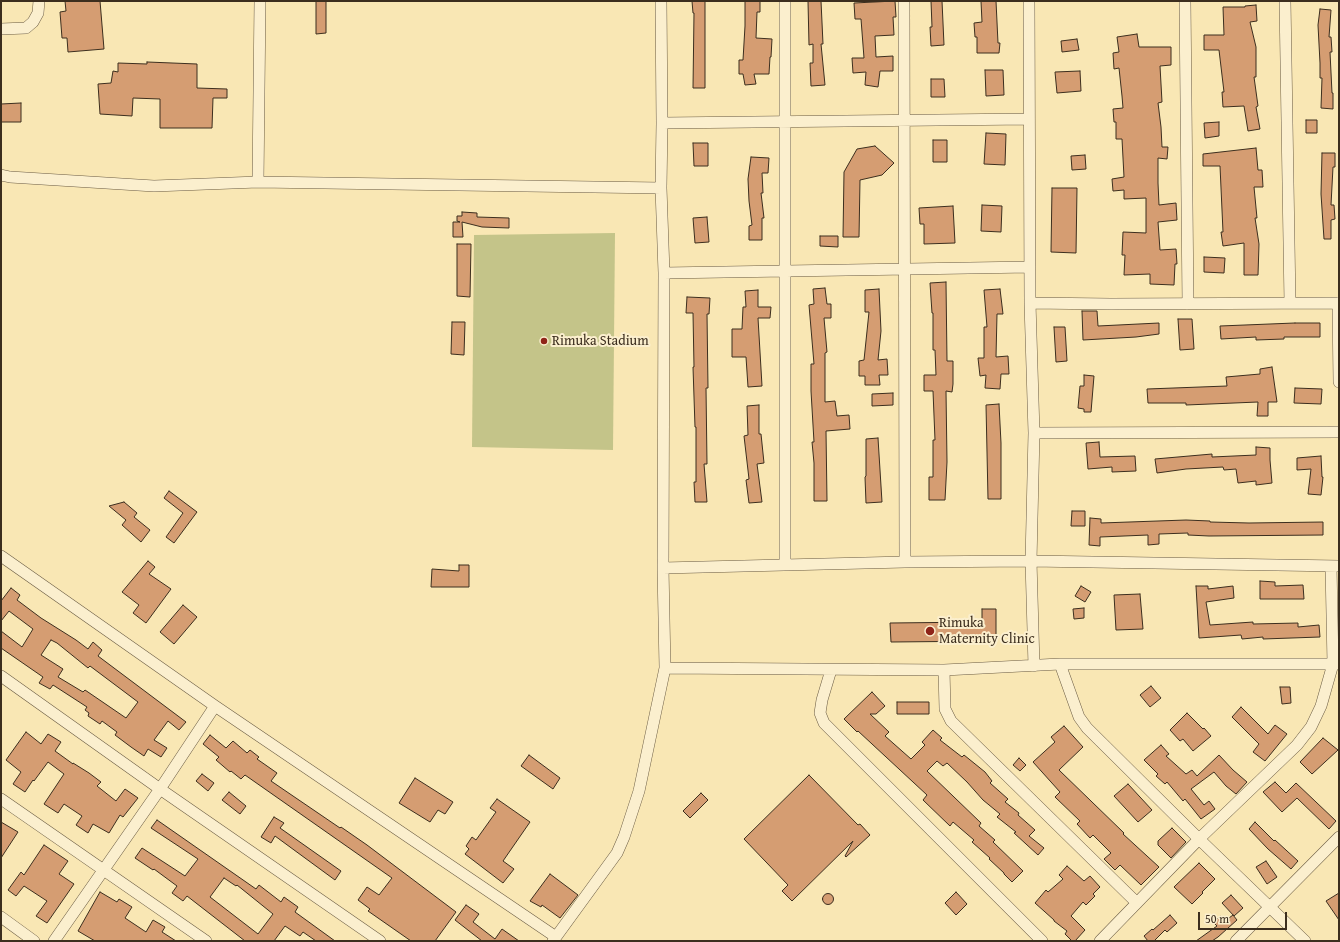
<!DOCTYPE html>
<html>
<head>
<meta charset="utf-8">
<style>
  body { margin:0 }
  #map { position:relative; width:1340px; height:942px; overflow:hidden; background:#f9e7b4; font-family:"Gentium Book Plus",serif }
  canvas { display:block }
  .frame { position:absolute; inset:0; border:2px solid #3c2e1e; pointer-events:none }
  .scale { position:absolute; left:1198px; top:912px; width:89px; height:18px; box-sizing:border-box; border:2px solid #3c2e1e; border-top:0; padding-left:5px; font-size:12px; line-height:14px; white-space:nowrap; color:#3c2e1e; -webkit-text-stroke:3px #fbefce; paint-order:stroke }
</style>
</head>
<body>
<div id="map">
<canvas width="1340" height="942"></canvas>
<div class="frame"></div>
<div class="scale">50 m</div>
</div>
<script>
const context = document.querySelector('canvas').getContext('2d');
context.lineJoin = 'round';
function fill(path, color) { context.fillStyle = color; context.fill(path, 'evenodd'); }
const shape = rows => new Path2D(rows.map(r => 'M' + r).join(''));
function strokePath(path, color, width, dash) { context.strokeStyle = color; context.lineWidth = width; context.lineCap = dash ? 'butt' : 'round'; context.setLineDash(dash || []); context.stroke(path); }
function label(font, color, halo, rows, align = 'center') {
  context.font = font + ' "Gentium Book Plus",serif'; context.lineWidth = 4; context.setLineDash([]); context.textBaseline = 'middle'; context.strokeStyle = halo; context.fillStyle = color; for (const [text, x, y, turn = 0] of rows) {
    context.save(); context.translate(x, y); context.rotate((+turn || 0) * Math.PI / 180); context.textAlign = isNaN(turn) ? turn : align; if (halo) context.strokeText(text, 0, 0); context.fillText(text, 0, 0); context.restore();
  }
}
fill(shape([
  [615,233,613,450,472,447,474,235]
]), '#c4c489');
const building = shape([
  [65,1,100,1,104,49,68,52,67,38,62,38,60,12,66,11,65,1],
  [316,1,326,1,326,33,316,34,316,1],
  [692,1,705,1,705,88,693,88,694,13,693,13,692,1],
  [745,1,760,1,760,12,757,12,756,38,772,39,771,57,770,57,769,74,754,74,756,84,745,85,743,74,739,74,739,60,743,60,745,26,745,1],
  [808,1,821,1,823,44,821,44,825,85,811,86,810,63,813,63,813,44,809,45,808,1],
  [895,1,896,17,893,17,894,35,875,36,876,57,893,56,893,71,880,71,878,87,865,85,866,72,853,73,852,58,864,58,861,19,855,19,854,3,895,1],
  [931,1,942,1,944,45,931,46,930,27,932,27,931,1],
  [981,1,996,1,998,43,1000,43,999,53,977,53,977,37,975,37,974,23,982,22,981,1],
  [1256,5,1257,21,1250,22,1256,47,1256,77,1254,77,1258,106,1256,107,1260,129,1248,131,1244,106,1223,107,1222,92,1224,92,1219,50,1204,50,1204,35,1224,35,1223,7,1245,7,1245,6,1256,5],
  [1320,9,1331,10,1329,37,1331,37,1332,52,1330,52,1332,93,1333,93,1333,109,1321,108,1322,78,1320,78,1320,63,1318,25,1320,9],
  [1137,34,1139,47,1171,47,1171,65,1160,66,1162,102,1158,103,1161,127,1162,147,1168,147,1167,159,1158,158,1158,183,1159,205,1176,203,1177,220,1158,222,1160,250,1176,249,1177,264,1175,264,1174,285,1150,284,1150,274,1124,275,1125,255,1122,255,1123,232,1146,233,1146,198,1124,199,1124,190,1113,191,1112,179,1124,177,1122,139,1116,139,1116,122,1114,122,1113,109,1123,108,1122,96,1119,68,1114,69,1113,53,1119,52,1117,37,1137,34],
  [1077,39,1079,50,1062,52,1061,41,1077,39],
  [147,62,197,64,197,88,227,89,227,98,213,98,212,128,160,128,160,99,133,98,132,116,100,114,98,84,111,83,113,71,118,72,118,63,147,64,147,62],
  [985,70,1003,70,1004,95,986,96,985,70],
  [1080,71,1081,91,1057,93,1055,72,1080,71],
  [931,79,944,79,945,97,931,97,931,79],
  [21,103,21,122,1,122,1,104,21,103],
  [1306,120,1317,120,1317,133,1306,133,1306,120],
  [1219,122,1219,136,1205,138,1204,123,1219,122],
  [986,133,1006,134,1005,165,984,164,986,133],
  [933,140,947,140,947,162,933,162,933,140],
  [693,143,708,143,708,166,694,166,693,143],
  [875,146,894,163,882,175,860,180,859,237,843,237,844,172,857,149,875,146],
  [1256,148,1258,170,1262,170,1263,187,1254,187,1257,218,1255,218,1259,244,1258,275,1244,275,1244,243,1223,246,1221,232,1223,232,1220,166,1203,166,1203,154,1256,148],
  [1322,153,1335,153,1335,167,1333,167,1331,205,1334,205,1335,219,1331,220,1331,239,1324,239,1321,194,1322,153],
  [1085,155,1086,169,1072,170,1071,156,1085,155],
  [751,157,769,158,768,173,762,173,763,193,761,193,764,218,762,218,762,240,749,240,749,226,752,225,749,201,748,179,751,157],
  [1052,188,1077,188,1076,253,1051,252,1052,188],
  [982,205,1002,206,1001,232,981,231,982,205],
  [953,206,955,243,924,244,924,224,920,224,919,208,953,206],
  [462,212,477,213,477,217,509,218,509,228,482,227,462,222,463,237,453,237,453,222,460,222,457,221,457,216,462,216,462,212],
  [707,217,709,242,695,243,693,218,707,217],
  [820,236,838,236,838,247,820,246,820,236],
  [457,244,471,244,470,297,457,296,457,244],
  [1204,257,1225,258,1224,273,1204,272,1204,257],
  [946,282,947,361,953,361,953,384,952,392,946,391,947,462,945,500,929,500,929,477,933,477,933,440,935,440,933,391,924,391,924,375,936,375,935,350,933,350,933,313,932,313,930,283,946,282],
  [825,288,827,304,831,304,831,318,824,318,827,352,825,353,825,402,835,401,837,416,849,415,850,429,826,431,827,501,814,501,814,463,812,442,814,442,811,391,811,364,814,364,809,305,814,304,813,289,825,288],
  [879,289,881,331,878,360,887,359,888,375,879,375,880,385,865,385,865,376,859,376,859,361,864,360,869,312,865,312,865,290,879,289],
  [1000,289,1003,314,997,314,996,357,1008,356,1009,374,1001,374,1000,389,985,388,986,375,980,376,978,358,984,358,984,327,987,327,984,290,1000,289],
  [758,290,758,307,771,307,770,318,758,318,762,386,748,387,746,357,732,357,732,329,742,329,743,307,746,307,745,291,758,290],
  [687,297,710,298,709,314,707,314,708,388,706,388,707,464,704,464,707,502,695,502,694,482,696,482,696,427,695,427,693,367,694,367,693,313,686,313,687,297],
  [1082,311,1097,311,1098,326,1159,323,1159,334,1136,337,1083,340,1082,311],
  [1178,319,1192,319,1194,349,1180,350,1178,319],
  [452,322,465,322,464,355,451,354,452,322],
  [1295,323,1320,323,1320,337,1284,337,1284,339,1256,340,1256,337,1221,339,1220,326,1295,323],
  [1054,327,1065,327,1067,361,1056,362,1054,327],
  [1272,367,1277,402,1268,402,1268,416,1257,416,1258,402,1186,405,1186,403,1148,403,1147,389,1227,386,1226,377,1260,374,1260,369,1272,367],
  [1084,375,1094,376,1091,412,1084,412,1084,409,1078,408,1080,386,1084,386,1084,375],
  [1295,388,1322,389,1321,404,1294,403,1295,388],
  [893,393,893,405,872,406,872,394,893,393],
  [999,404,1001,443,1001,499,988,499,986,405,999,404],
  [759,405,759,434,761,434,764,463,757,464,762,502,749,503,746,480,749,479,744,436,748,435,747,406,759,405],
  [878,438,882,502,866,503,865,477,866,476,866,439,878,438],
  [1099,442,1100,457,1135,456,1136,471,1112,472,1112,467,1088,469,1086,443,1099,442],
  [1256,447,1270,448,1270,460,1272,483,1256,485,1256,481,1238,483,1236,469,1224,470,1223,467,1186,469,1157,473,1155,459,1212,454,1212,457,1256,455,1256,447],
  [1321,456,1322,477,1323,477,1321,495,1308,494,1311,469,1297,470,1297,458,1321,456],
  [169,491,197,512,174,543,166,537,183,513,164,498,169,491],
  [124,502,137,513,134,517,150,530,141,542,122,525,126,520,109,506,124,502],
  [1072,511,1085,511,1085,526,1071,526,1072,511],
  [1090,518,1101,519,1101,523,1186,520,1210,521,1210,522,1249,523,1323,522,1323,535,1209,536,1188,535,1188,533,1159,534,1159,544,1148,545,1148,535,1100,537,1100,546,1089,545,1090,518],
  [148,561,155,567,149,574,171,589,146,623,133,613,139,605,122,592,148,561],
  [459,565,469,565,469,587,431,587,432,569,459,571,459,565],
  [1260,581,1275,582,1275,586,1303,585,1304,599,1260,599,1260,581],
  [1081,586,1091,592,1085,602,1075,596,1081,586],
  [1196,586,1208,586,1208,589,1233,586,1234,598,1206,602,1210,625,1253,622,1253,624,1298,623,1298,627,1319,625,1320,637,1263,639,1263,637,1242,639,1241,635,1199,638,1196,586],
  [11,588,20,595,17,600,41,618,76,640,88,649,93,642,102,650,98,656,186,722,179,730,168,721,154,740,167,748,161,757,148,749,144,756,131,747,115,735,117,732,102,721,100,724,88,716,89,713,85,710,87,707,53,685,50,689,39,683,43,677,1,648,1,631,22,647,33,629,9,611,1,621,1,601,11,588],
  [51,640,57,643,88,668,90,666,138,702,126,718,85,690,83,692,58,677,63,669,41,655,51,640],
  [1140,594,1143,629,1116,630,1114,595,1140,594],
  [183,605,197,617,174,644,160,632,183,605],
  [1084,608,1084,618,1074,619,1073,609,1084,608],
  [982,609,996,609,996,641,891,642,890,623,982,622,982,609],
  [1151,686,1161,698,1150,707,1140,695,1151,686],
  [1280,687,1290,687,1291,703,1282,704,1280,687],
  [872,692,885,706,876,714,870,714,889,732,885,736,911,759,925,745,922,742,933,730,942,738,940,740,962,757,964,755,985,772,992,781,990,783,1008,799,1005,802,1019,813,1018,815,1035,830,1029,836,1044,848,1038,855,1014,833,1016,832,997,817,1000,814,983,800,967,782,947,763,943,766,937,761,927,771,981,823,979,826,995,840,993,842,1023,871,1012,882,1004,874,1004,873,989,859,990,858,972,842,974,840,953,822,950,826,923,800,927,795,858,731,857,732,844,719,872,692],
  [897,702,929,702,929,714,897,714,897,702],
  [1241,707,1268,734,1275,725,1287,734,1265,761,1253,752,1259,744,1232,717,1241,707],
  [1187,713,1203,729,1204,728,1211,736,1193,751,1183,739,1180,741,1170,730,1187,713],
  [1064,726,1083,747,1059,770,1124,833,1123,834,1159,867,1141,885,1120,865,1115,870,1104,859,1111,853,1093,835,1090,838,1077,824,1080,821,1055,797,1060,792,1033,762,1055,742,1051,737,1064,726],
  [26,732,41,744,48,734,61,742,55,751,73,764,73,763,89,773,101,782,97,786,116,801,125,789,138,798,123,817,120,815,109,833,93,824,88,833,76,825,82,816,64,804,58,813,44,804,64,774,48,762,34,781,33,780,25,792,13,784,21,772,6,760,26,732],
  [210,735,226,748,233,741,247,753,250,750,259,757,257,759,277,773,271,781,340,828,341,827,367,845,456,912,435,941,411,941,368,911,370,909,358,900,367,887,379,895,392,878,245,775,241,779,231,771,230,772,216,760,219,757,203,744,210,735],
  [1323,738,1338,750,1312,774,1300,762,1323,738],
  [1161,745,1169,754,1166,756,1186,774,1192,770,1197,776,1219,755,1233,770,1247,782,1236,794,1226,786,1214,772,1191,789,1204,805,1209,801,1215,809,1201,819,1185,799,1183,801,1167,782,1165,784,1156,776,1158,774,1144,760,1161,745],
  [529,755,560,778,553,789,521,766,529,755],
  [1019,758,1026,765,1020,771,1013,765,1019,758],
  [202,774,214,783,208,791,196,781,202,774],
  [809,775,858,825,860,824,870,835,846,857,845,856,853,841,792,901,782,891,788,885,744,839,809,775],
  [415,778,453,802,445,814,438,810,430,822,399,803,415,778],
  [1275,782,1286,793,1296,783,1336,821,1329,829,1297,798,1282,812,1263,792,1275,782],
  [1128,784,1152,810,1138,822,1114,796,1128,784],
  [229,792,246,806,240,814,222,800,229,792],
  [701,793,708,800,690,818,683,811,701,793],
  [497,799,530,822,503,861,514,869,503,883,465,854,469,849,466,846,472,837,476,840,496,812,490,808,497,799],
  [274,817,284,823,280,828,341,871,335,880,275,836,271,843,261,837,274,817],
  [157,820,256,889,259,885,281,902,284,897,298,907,295,912,335,941,316,941,303,932,300,936,285,926,274,941,245,941,187,896,183,901,172,893,177,886,154,869,153,870,135,858,142,848,185,876,198,859,151,828,157,820],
  [224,878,236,886,237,885,273,914,258,934,210,897,224,878],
  [1,822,18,832,1,858,1,822],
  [1255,822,1274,841,1275,840,1298,861,1291,869,1268,849,1249,829,1255,822],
  [1172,828,1186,842,1171,858,1158,845,1158,841,1172,828],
  [44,845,68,861,59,874,74,884,47,923,36,916,47,901,24,886,16,896,8,890,21,872,24,875,44,845],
  [1266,861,1277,877,1267,884,1256,867,1266,861],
  [1199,863,1215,879,1202,892,1203,893,1192,904,1174,887,1199,863],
  [1067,866,1084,881,1090,876,1100,887,1093,894,1095,896,1086,905,1083,902,1071,916,1085,930,1075,941,1072,941,1065,934,1067,931,1054,921,1054,920,1035,903,1046,890,1048,892,1063,879,1059,875,1067,866],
  [550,874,578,895,560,918,542,905,541,907,530,901,550,874],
  [100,892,117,902,119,899,132,907,125,918,146,932,153,920,165,927,162,932,176,941,95,941,78,931,100,892],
  [956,892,967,904,956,915,945,903,956,892],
  [1339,893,1339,920,1326,901,1339,893],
  '822.5 899a5.5 5.5 0 1 1 11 0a5.5 5.5 0 1 1-11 0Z',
  [1231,895,1243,908,1234,916,1222,903,1231,895],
  [466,905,479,914,473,922,495,939,502,929,519,941,482,941,455,920,466,905],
  [1170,915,1177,923,1167,932,1165,930,1154,941,1148,941,1144,936,1152,929,1153,930,1170,915],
  [1233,915,1237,920,1218,937,1212,941,1196,941,1217,926,1213,922,1221,916,1225,921,1233,915]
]);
fill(building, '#d59d72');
strokePath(building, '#3c2e1e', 1);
const street = shape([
  [785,1,785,565],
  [904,1,905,562],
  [1029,1,1030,303,1034,433,1031,561,1034,666],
  [1185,1,1188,304],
  [1285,1,1290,303],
  [1,29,26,28,33,22,38,13,39,1],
  [662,123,1029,119],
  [1,175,10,177,154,186,258,182,661,188],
  [258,182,260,1],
  [664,273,1030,267],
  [1030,303,1111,304,1339,303],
  [1338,303,1339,382],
  [1034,433,1339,432],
  [1,556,215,706,556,937],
  [663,568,905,562,1031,561,1339,566],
  [1060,664,1079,717,1087,728,1199,839,1305,941],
  [665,668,944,670,1060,664,1339,664],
  [831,670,822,700,820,713,824,723,1042,941],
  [944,670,945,709,951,721,1137,903],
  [1,676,160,789,380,941],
  [1,799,206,941],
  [1,917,34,941],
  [54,941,160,789,215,706],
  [553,941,617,853,624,837,639,791,665,668,663,568,664,273,661,188,662,123,661,1],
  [1100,941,1199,839,1297,745,1311,727,1321,706,1333,664,1331,566],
  [1236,941,1339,837]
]);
strokePath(street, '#6b5c44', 12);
strokePath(street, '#fbefce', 11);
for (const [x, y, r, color] of [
  [544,341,4,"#8f2418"],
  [930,631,5,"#8f2418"]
]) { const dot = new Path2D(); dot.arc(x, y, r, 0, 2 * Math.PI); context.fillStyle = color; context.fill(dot); strokePath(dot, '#fbefce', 1.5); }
label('14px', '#3c2e1e', '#fbefce', [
  ["Rimuka Stadium",552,341],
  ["Rimuka",939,623],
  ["Maternity Clinic",939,639]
], 'left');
</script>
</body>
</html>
